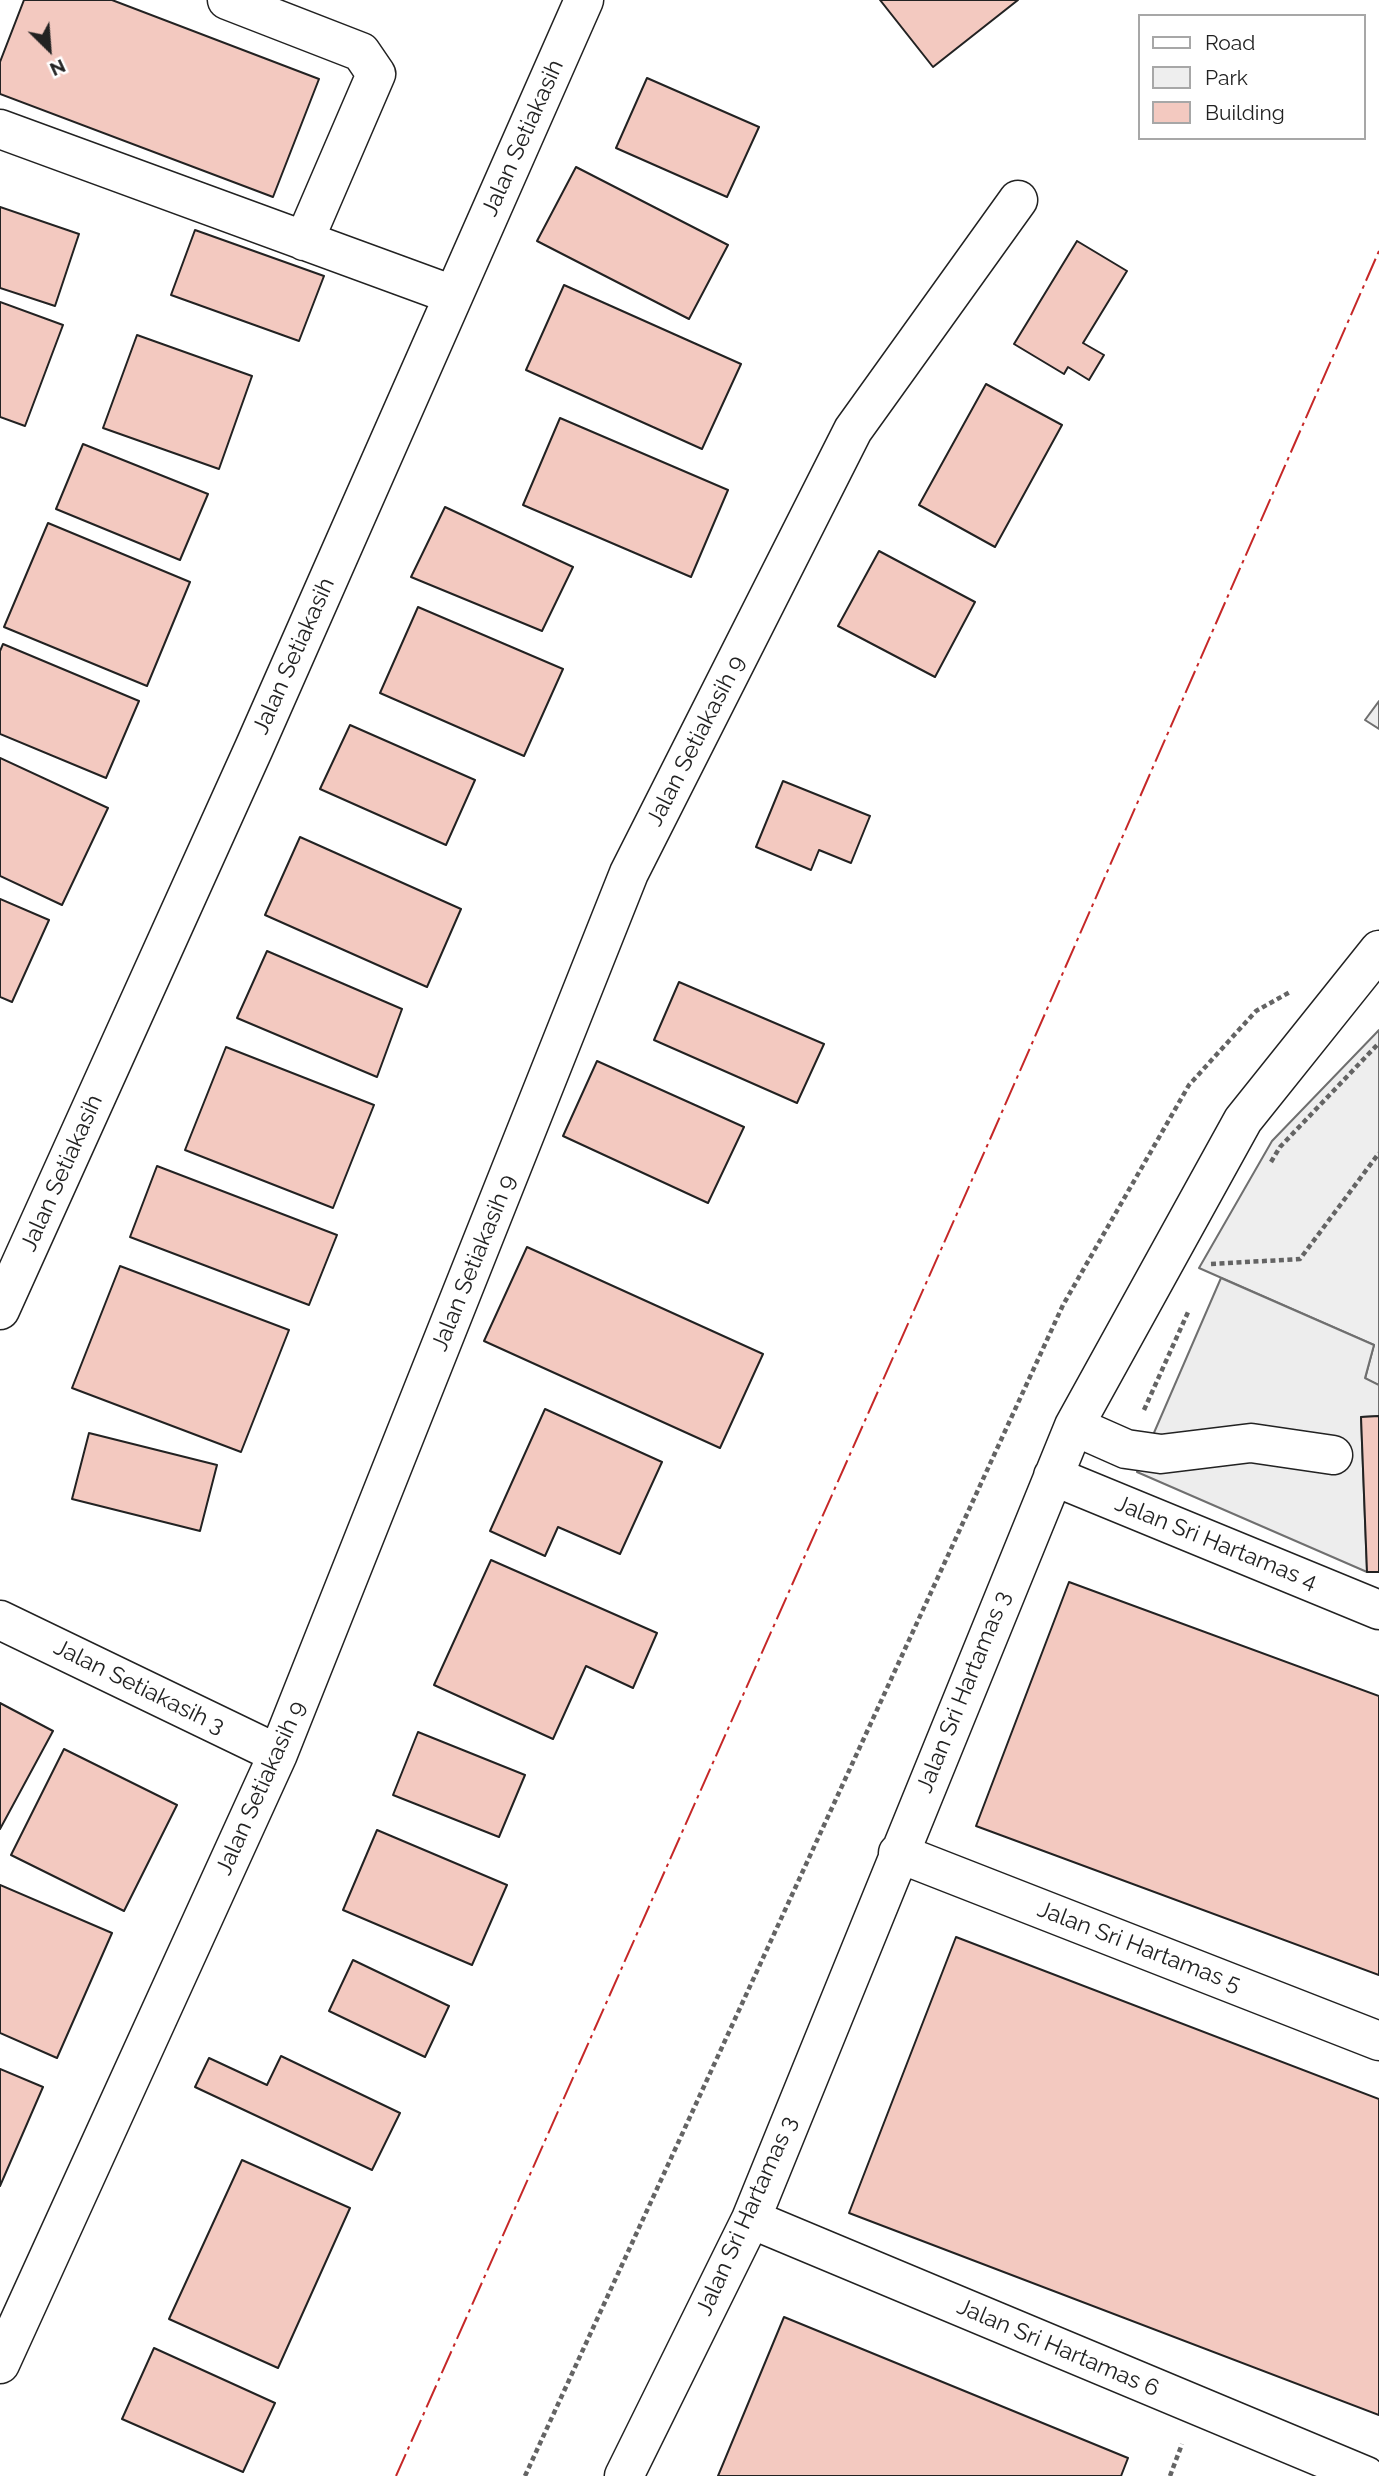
<!DOCTYPE html>
<html>
<head>
<meta charset="utf-8">
<style>
  body { margin:0 }
  #map { position:relative; width:1379px; height:2476px; overflow:hidden; background:#fff; font-family:Raleway,sans-serif }
  canvas { display:block }
  .legend { position:absolute; left:1138px; top:14px; width:228px; height:126px; box-sizing:border-box; background:#fff; border:2px solid #a7a7a7; margin:0; padding:9px 12px; list-style:none; font-size:21px; color:#222 }
  .legend li { display:flex; align-items:center; gap:14px; height:35px }
  .legend b { width:35px; border:2px solid #a7a7a7 }
  .north { position:absolute; left:14px; top:14px; width:70px; height:70px; -webkit-text-stroke:5px #fff; paint-order:stroke; rotate:155deg; font-size:19px; font-weight:700; line-height:28px; text-align:center; color:#222 }
  .north::after { content:''; display:block; margin:auto; width:24px; height:32px; background:#222; clip-path:polygon(50% 0,100% 100%,50% 72%,0 100%) }
</style>
</head>
<body>
<div id="map">
<canvas width="1379" height="2476"></canvas>
<ul class="legend">
<li><b style="height:9px;background:#fff"></b>Road</li>
<li><b style="height:19px;background:#eee"></b>Park</li>
<li><b style="height:19px;background:#f3c9c0"></b>Building</li>
</ul>
<div class="north">N</div>
</div>
<script>
const context = document.querySelector('canvas').getContext('2d');
context.lineJoin = 'round';
function fill(path, color) { context.fillStyle = color; context.fill(path, 'evenodd'); }
const shape = rows => new Path2D(rows.map(r => 'M' + r).join(''));
function strokePath(path, color, width, dash) { context.strokeStyle = color; context.lineWidth = width; context.lineCap = dash ? 'butt' : 'round'; context.setLineDash(dash || []); context.stroke(path); }
function label(font, color, halo, rows, align = 'center') {
  context.font = font + ' Raleway,sans-serif'; context.lineWidth = 5; context.setLineDash([]); context.textBaseline = 'middle'; context.strokeStyle = halo; context.fillStyle = color; for (const [text, x, y, turn = 0] of rows) {
    context.save(); context.translate(x, y); context.rotate((+turn || 0) * Math.PI / 180); context.textAlign = isNaN(turn) ? turn : align; if (halo) context.strokeText(text, 0, 0); context.fillText(text, 0, 0); context.restore();
  }
}
const green = shape([
  [1379,701,1379,729,1365,720,1379,701],
  [1379,1030,1379,1385,1365,1379,1374,1345,1199,1268,1272,1141,1379,1030]
]);
fill(green, '#eee');
strokePath(green, '#6f6f6f', 2);
const parking = shape([
  [1221,1278,1374,1345,1365,1378,1379,1385,1379,1416,1361,1417,1367,1572,1137,1472,1221,1278]
]);
fill(parking, '#ededed');
strokePath(parking, '#6f6f6f', 2);
const building = shape([
  [24,0,112,0,319,79,273,197,0,94,0,62,24,0],
  [880,0,1018,0,933,67,880,0],
  [647,78,759,127,727,197,616,148,647,78],
  [576,167,728,245,689,319,537,241,576,167],
  [0,207,79,234,55,306,0,288,0,207],
  [195,230,324,276,299,341,171,295,195,230],
  [1077,241,1127,271,1083,343,1104,355,1089,380,1068,367,1064,374,1014,344,1077,241],
  [564,285,741,364,702,449,526,370,564,285],
  [0,302,63,325,25,426,0,417,0,302],
  [137,335,252,376,219,469,103,428,137,335],
  [986,384,1062,425,995,547,919,505,986,384],
  [560,418,728,490,691,577,523,505,560,418],
  [83,444,208,494,180,560,56,509,83,444],
  [445,507,573,567,542,631,411,577,445,507],
  [48,523,190,582,147,686,4,627,48,523],
  [879,551,975,602,935,677,838,626,879,551],
  [418,607,563,669,524,756,380,693,418,607],
  [3,644,139,701,106,778,0,734,0,651,3,644],
  [350,725,475,780,446,845,320,789,350,725],
  [0,758,108,808,62,905,0,876,0,758],
  [783,781,870,816,851,863,819,850,811,870,756,847,783,781],
  [300,837,461,909,427,987,265,915,300,837],
  [0,899,49,920,12,1002,0,997,0,899],
  [267,951,402,1009,377,1077,237,1018,267,951],
  [679,982,824,1044,797,1103,654,1040,679,982],
  [226,1047,374,1105,333,1208,185,1150,226,1047],
  [597,1061,744,1127,708,1203,563,1136,597,1061],
  [157,1166,337,1235,309,1305,130,1237,157,1166],
  [527,1247,763,1354,720,1448,484,1341,527,1247],
  [120,1266,289,1330,241,1452,72,1388,120,1266],
  [545,1409,662,1462,620,1554,558,1527,545,1556,490,1531,545,1409],
  [1379,1416,1379,1572,1367,1572,1361,1417,1379,1416],
  [89,1433,217,1465,200,1531,72,1499,89,1433],
  [491,1560,657,1633,633,1688,586,1666,553,1739,434,1685,491,1560],
  [1069,1582,1379,1696,1379,1975,976,1826,1069,1582],
  [0,1703,53,1731,0,1829,0,1703],
  [418,1732,525,1775,499,1837,393,1795,418,1732],
  [64,1749,177,1805,124,1911,11,1855,64,1749],
  [377,1830,507,1885,472,1965,343,1910,377,1830],
  [0,1885,112,1933,57,2058,0,2033,0,1885],
  [956,1937,1379,2099,1379,2415,849,2213,956,1937],
  [353,1960,449,2006,425,2057,329,2011,353,1960],
  [281,2056,400,2113,372,2170,195,2087,209,2058,267,2085,281,2056],
  [0,2069,43,2087,0,2186,0,2069],
  [242,2160,350,2208,278,2368,169,2319,242,2160],
  [784,2317,1128,2458,1121,2476,718,2476,784,2317],
  [154,2348,275,2403,243,2472,122,2419,154,2348]
]);
fill(building, '#f3c9c0');
strokePath(building, '#222', 2);
const minor = shape([
  [227,0,361,52,376,74,304,241],
  [0,129,453,295],
  [0,1310,254,748,584,0],
  [1074,1426,1126,1449,1161,1454,1251,1443,1333,1455],
  [1053,1476,1379,1610],
  [0,1620,278,1754],
  [898,1853,1379,2041],
  [751,2219,1366,2476],
  [0,2364,278,1754,629,873,853,430,1018,200],
  [624,2476,751,2219,1074,1426,1243,1120,1379,950]
]);
strokePath(minor, '#222', 41);
strokePath(shape([
  [1271,1162,1280,1147,1379,1043],
  [1211,1264,1300,1259,1379,1153],
  [1144,1410,1189,1310],
  [525,2476,1063,1305,1189,1085,1256,1011,1290,992],
  [1170,2476,1182,2444]
]), '#646464', 4.5, [5, 3.5]);
strokePath(minor, '#fff', 38);
strokePath(shape([
  [396,2476,991,1137,1379,251]
]), '#c62828', 2, [24, 5, 3.5, 5]);
label('23px', '#222', '#fff', [
  ["Jalan Setiakasih",523,138,-66],
  ["Jalan Setiakasih",294,656,-66],
  ["Jalan Setiakasih 9",696,741,-63],
  ["Jalan Setiakasih",62,1173,-66],
  ["Jalan Setiakasih 9",474,1263,-68],
  ["Jalan Sri Hartamas 4",1216,1543,22],
  ["Jalan Setiakasih 3",139,1687,26],
  ["Jalan Sri Hartamas 3",964,1692,-68],
  ["Jalan Setiakasih 9",261,1788,-66],
  ["Jalan Sri Hartamas 5",1139,1947,21],
  ["Jalan Sri Hartamas 3",747,2216,-66],
  ["Jalan Sri Hartamas 6",1058,2348,23]
]);
</script>
</body>
</html>
